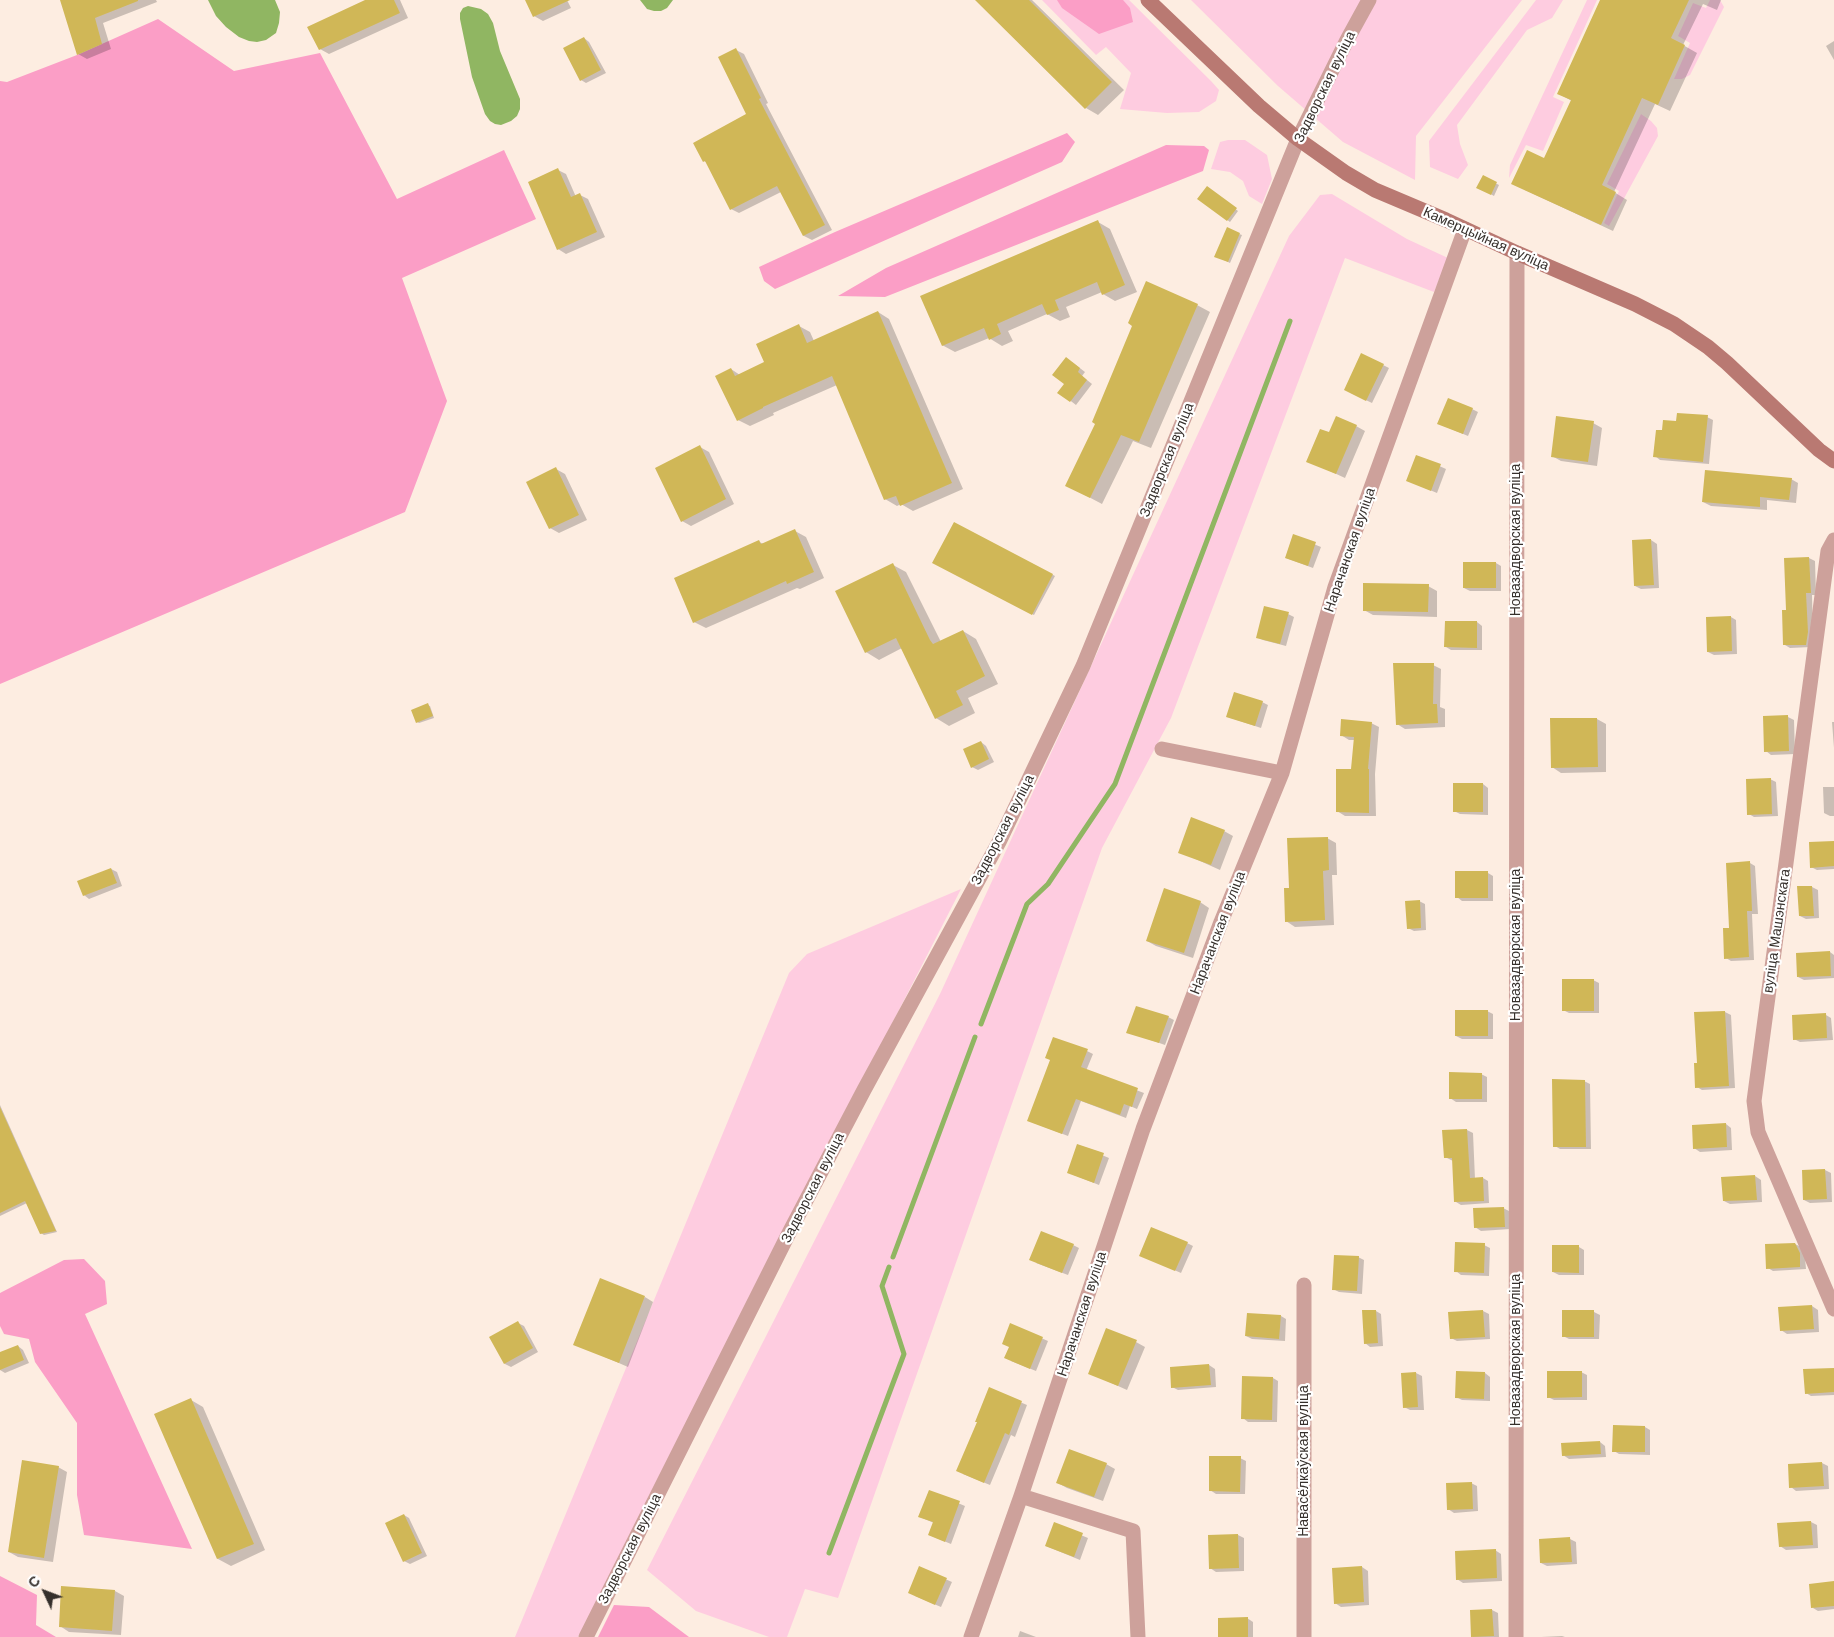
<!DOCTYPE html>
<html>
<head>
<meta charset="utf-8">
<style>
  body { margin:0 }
  #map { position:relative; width:1834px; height:1637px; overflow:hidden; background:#fdede1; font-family:"Work Sans",sans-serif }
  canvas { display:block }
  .north { position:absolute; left:20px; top:1567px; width:50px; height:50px; -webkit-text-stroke:4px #fff; paint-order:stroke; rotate:313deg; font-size:14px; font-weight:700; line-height:20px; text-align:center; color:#36302c }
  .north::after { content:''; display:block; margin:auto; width:18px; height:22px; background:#36302c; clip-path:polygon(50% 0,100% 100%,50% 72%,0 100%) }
</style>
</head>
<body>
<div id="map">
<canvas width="1834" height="1637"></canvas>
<div class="north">С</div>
</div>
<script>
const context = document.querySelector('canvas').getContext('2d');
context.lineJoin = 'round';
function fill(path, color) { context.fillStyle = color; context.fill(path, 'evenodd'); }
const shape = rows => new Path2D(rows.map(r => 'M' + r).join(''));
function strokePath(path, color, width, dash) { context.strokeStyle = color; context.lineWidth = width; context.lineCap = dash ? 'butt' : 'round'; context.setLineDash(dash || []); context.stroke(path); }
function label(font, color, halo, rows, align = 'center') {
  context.font = font + ' "Work Sans",sans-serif'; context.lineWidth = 4.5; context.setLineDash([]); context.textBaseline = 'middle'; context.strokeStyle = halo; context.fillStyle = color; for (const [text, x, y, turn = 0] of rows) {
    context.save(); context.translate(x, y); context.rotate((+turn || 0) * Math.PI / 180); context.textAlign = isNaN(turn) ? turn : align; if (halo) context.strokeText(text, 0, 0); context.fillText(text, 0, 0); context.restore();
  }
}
fill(shape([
  [1042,0,1129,0,1211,81,1219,90,1216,101,1199,112,1167,113,1120,109,1131,73,1106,47,1096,55],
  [1191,0,1522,0,1416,136,1415,180,1343,142,1278,86],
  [1536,0,1563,0,1552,18,1527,30,1457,125,1460,144,1468,165,1458,179,1430,167,1429,141],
  [1587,0,1597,0,1553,97,1564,102,1543,151,1526,145,1509,178,1510,165],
  [1710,0,1720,0,1724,7,1690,75,1682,79,1674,79,1690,43,1678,36,1693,3,1706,8],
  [1641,114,1651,121,1657,128,1658,136,1609,226,1604,223,1619,191,1607,184],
  [1228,140,1245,140,1267,155,1272,179,1262,204,1249,196,1243,181,1230,172,1211,169,1220,142],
  [1332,194,1407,239,1448,258,1434,292,1345,258,1171,718,1102,848,838,1598,805,1589,787,1637,769,1637,696,1611,647,1570,940,994,1289,236,1320,195],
  [961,889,578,1637,515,1637,789,973,807,954]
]), '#fecce0');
fill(shape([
  [1057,0,1123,0,1130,8,1133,22,1099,34,1062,8],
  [158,19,234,71,320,53,397,199,504,150,536,219,402,278,447,401,405,512,0,684,0,81,7,82,77,55],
  [1067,133,1075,142,1062,162,775,289,764,281,759,267,835,232],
  [1166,145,1204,146,1209,150,1203,171,885,297,838,296,886,268],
  [84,1259,105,1281,107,1304,85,1314,192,1549,84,1535,77,1495,77,1423,35,1362,29,1339,4,1334,0,1326,0,1293,64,1260],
  [0,1576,37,1595,36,1625,56,1637,0,1637],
  [614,1605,649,1607,689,1637,598,1637]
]), '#fb9ec6');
fill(shape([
  [208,0,275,0,280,12,279,23,276,33,266,40,257,42,249,41,239,37,226,27,216,16],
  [640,0,673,0,667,8,661,11,654,11,647,9],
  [468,6,481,9,488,14,493,23,500,51,520,99,520,109,517,116,511,121,501,125,495,124,490,121,485,114,472,77,460,19,460,13,463,8]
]), '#90b662');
fill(shape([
  [61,0,156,0,157,2,103,23,111,49,87,59,78,54],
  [368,0,400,0,408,18,329,54,320,49],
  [527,0,567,0,571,8,543,21,534,16],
  [977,0,1032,0,1124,90,1098,115,1086,108],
  [1602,0,1721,0,1717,10,1703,4,1683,45,1697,53,1670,111,1655,104,1614,192,1627,200,1613,231,1525,190,1545,159,1572,101,1559,94],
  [584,38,589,42,606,73,586,83,581,80],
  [1834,41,1834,60,1826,46],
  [736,50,744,54,768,103,766,104,832,230,812,240,804,236,781,192,739,213,731,209,708,163,704,161,748,114],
  [558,170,566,174,576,197,580,195,588,199,605,237,566,254,558,249],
  [1483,177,1499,185,1494,196,1478,187],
  [1210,189,1238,211,1230,222,1199,198],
  [1098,222,1110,229,1137,292,1115,301,1103,294,1102,292,1066,307,1070,317,1060,321,1047,314,1008,331,1013,341,1002,346,989,338,955,352,942,345],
  [1239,234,1242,235,1230,263,1218,257],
  [1197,305,1210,312,1151,448,1133,441,1102,504,1066,485],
  [878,312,889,319,963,489,913,511,901,504,897,506,885,499,837,385,773,413,774,415,750,426,738,420,731,369,740,375,766,363,799,326,810,332,814,341],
  [1072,362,1085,372,1082,376,1092,384,1076,405,1059,392,1066,383],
  [1383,365,1389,368,1372,403,1351,393],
  [1472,409,1478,412,1468,436,1439,424],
  [1707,417,1713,420,1709,464,1660,460,1655,456,1663,432,1677,422],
  [1593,423,1602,428,1597,466,1561,461,1552,456],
  [1356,426,1365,431,1345,478,1308,461,1330,434],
  [700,447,709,452,734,504,691,526,682,521],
  [1417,456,1446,469,1437,493,1413,483],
  [556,469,565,474,587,520,559,533,550,528],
  [1791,479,1798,483,1796,503,1767,500,1767,510,1711,506,1703,502],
  [954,524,1055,576,1034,615,934,563],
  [795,531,806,537,824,578,800,589,797,588,706,628,694,622,759,542,764,544],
  [1294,536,1321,547,1313,568,1286,558],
  [1651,540,1657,544,1659,588,1641,589,1635,586],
  [1809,558,1815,561,1816,595,1812,595,1813,636,1811,647,1790,648,1785,645,1787,611],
  [1496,563,1501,566,1501,591,1470,591,1464,588],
  [893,565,906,572,941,642,963,631,976,639,998,684,968,698,975,713,949,726,936,718,902,648,879,660,866,652],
  [1428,586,1437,591,1437,617,1373,615,1364,610],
  [1288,614,1294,617,1286,646,1263,640,1257,637],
  [1731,617,1736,620,1737,654,1714,655,1708,652],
  [1477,622,1482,626,1482,650,1451,650,1446,647],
  [1433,665,1441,669,1440,707,1445,709,1445,727,1405,729,1397,724],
  [1262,702,1268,705,1261,728,1228,717],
  [427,705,430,706,434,718,419,723,417,722],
  [1788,717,1794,720,1795,754,1771,755,1766,751],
  [1597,719,1606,724,1606,772,1561,773,1552,767],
  [1832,722,1834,722,1834,749,1834,748],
  [1371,723,1379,727,1375,774,1376,816,1345,816,1337,811,1352,770,1355,740,1349,740,1341,735],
  [981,742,986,746,994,762,978,770,972,767],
  [1770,779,1776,782,1778,816,1754,817,1749,814],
  [1483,784,1488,788,1488,815,1460,814,1454,811],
  [1823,787,1834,787,1834,816,1830,816,1824,813],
  [1224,831,1233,836,1220,870,1180,852],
  [1327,838,1336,843,1337,875,1332,875,1334,925,1295,927,1286,921,1291,889],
  [1834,842,1834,869,1817,870,1811,867],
  [1750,863,1755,866,1758,914,1752,914,1754,960,1731,961,1726,958,1730,929],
  [111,869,117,872,122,886,89,899,84,895],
  [1488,873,1493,876,1493,901,1462,901,1457,897],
  [1812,887,1818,890,1819,918,1806,919,1800,916],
  [1419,901,1425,904,1426,930,1414,931,1408,928],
  [1200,902,1209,908,1193,958,1156,946,1147,941],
  [1830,952,1834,955,1834,978,1804,980,1798,977],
  [1593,980,1599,983,1599,1013,1569,1013,1563,1010],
  [1487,1011,1493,1014,1493,1039,1462,1039,1456,1036],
  [1725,1012,1731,1015,1735,1088,1702,1090,1697,1087,1698,1064],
  [1826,1015,1831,1018,1833,1040,1800,1042,1794,1039],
  [1168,1017,1174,1020,1165,1045,1128,1032],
  [1087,1051,1093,1054,1086,1071,1144,1093,1137,1109,1130,1106,1126,1118,1081,1101,1068,1136,1034,1123],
  [1481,1074,1487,1077,1487,1102,1456,1102,1450,1098],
  [1584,1081,1590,1084,1591,1149,1560,1149,1555,1146],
  [0,1105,57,1232,44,1235,41,1233,27,1203,0,1216],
  [1726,1124,1731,1128,1732,1150,1700,1152,1694,1148],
  [1467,1130,1473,1133,1475,1179,1483,1178,1488,1181,1489,1203,1461,1205,1456,1202,1453,1161,1445,1157],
  [1078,1145,1109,1158,1099,1185,1074,1175],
  [1825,1170,1831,1173,1832,1202,1810,1203,1804,1200],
  [1755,1176,1761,1180,1762,1202,1730,1204,1724,1201,1723,1178],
  [1503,1208,1509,1211,1510,1229,1481,1231,1475,1227],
  [1187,1243,1193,1246,1181,1273,1147,1258],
  [1795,1244,1801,1247,1805,1257,1806,1269,1773,1271,1768,1268],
  [1073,1245,1079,1248,1068,1275,1036,1263],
  [1484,1245,1490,1248,1489,1276,1461,1275,1456,1271],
  [1579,1247,1584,1250,1584,1275,1559,1275,1553,1272],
  [1358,1257,1364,1260,1362,1294,1339,1292,1333,1289],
  [645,1297,653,1302,628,1367,575,1344],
  [1812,1306,1818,1310,1819,1332,1787,1334,1781,1330],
  [1376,1311,1381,1314,1383,1346,1370,1347,1365,1343],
  [1483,1311,1489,1314,1490,1339,1457,1341,1451,1338],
  [1563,1311,1594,1312,1600,1315,1599,1339,1569,1339,1563,1336],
  [1281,1316,1286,1319,1285,1341,1252,1339,1246,1336],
  [518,1323,524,1326,538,1352,511,1367,505,1364,491,1338],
  [1011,1325,1048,1341,1036,1371,1011,1361],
  [1136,1342,1145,1347,1127,1390,1089,1373],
  [18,1346,23,1350,29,1363,5,1373,0,1370,0,1354],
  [1209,1365,1215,1369,1216,1387,1178,1390,1172,1387,1171,1368],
  [1834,1369,1834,1395,1811,1396,1806,1393],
  [1581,1372,1587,1375,1587,1400,1554,1400,1548,1397],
  [1416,1373,1422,1376,1424,1410,1410,1410,1404,1407,1402,1374],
  [1485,1373,1490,1377,1490,1401,1462,1400,1456,1397],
  [1273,1378,1278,1381,1277,1422,1248,1422,1243,1418],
  [989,1389,1027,1405,1015,1437,1011,1435,990,1485,963,1474],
  [191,1400,203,1407,265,1550,231,1566,218,1559,156,1415],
  [1645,1427,1650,1430,1650,1455,1619,1454,1614,1451],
  [1600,1442,1605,1446,1606,1457,1569,1459,1563,1455],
  [1240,1458,1246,1461,1245,1494,1216,1494,1210,1490],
  [1822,1463,1828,1466,1829,1489,1796,1491,1791,1487],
  [1106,1464,1115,1469,1103,1501,1067,1488,1058,1483],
  [58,1467,67,1472,53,1562,18,1557,9,1552],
  [1471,1483,1477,1486,1478,1511,1454,1513,1448,1509],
  [929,1491,965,1506,951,1544,929,1535,934,1523,920,1517],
  [404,1515,409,1518,427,1556,410,1564,404,1561],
  [1811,1522,1817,1525,1818,1548,1786,1550,1780,1546,1779,1524],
  [1054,1524,1088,1538,1080,1560,1046,1546],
  [1238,1535,1244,1538,1244,1571,1216,1572,1210,1568,1210,1536],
  [1570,1539,1576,1542,1577,1564,1547,1566,1541,1563,1540,1540],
  [1495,1550,1501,1554,1502,1581,1463,1583,1457,1579],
  [1362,1567,1368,1571,1369,1605,1341,1607,1335,1603],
  [920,1568,952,1582,941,1607,915,1596],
  [1834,1582,1834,1609,1818,1611,1813,1608],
  [115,1591,124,1596,121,1635,69,1632,60,1626],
  [1492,1610,1498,1613,1499,1637,1473,1637,1471,1611],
  [1247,1618,1253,1622,1253,1637,1219,1637],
  [1020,1631,1036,1637,1018,1637],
  [1562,1636,1565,1637,1541,1637]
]), '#0003');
strokePath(shape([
  [981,1024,1027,904,1048,884,1115,784,1290,321],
  [893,1257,975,1037],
  [829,1553,904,1354,882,1286,889,1267]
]), '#90b662', 5);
fill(shape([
  [60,0,138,0,138,1,95,18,102,44,77,55],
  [365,0,394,0,400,13,319,50,307,27],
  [525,0,570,0,533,17],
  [975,0,1029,0,1112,82,1085,109],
  [1600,0,1689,0,1671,38,1685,45,1658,105,1642,98,1602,185,1616,192,1601,225,1511,184,1527,150,1544,158,1571,100,1557,94],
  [584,37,601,70,580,81,563,48],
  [736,48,761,98,759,99,825,225,803,236,777,186,730,210,705,161,703,162,693,143,746,114,718,57],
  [558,168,571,197,580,193,597,232,557,250,528,182],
  [1483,175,1497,182,1491,195,1476,188],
  [1207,186,1237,208,1227,221,1197,199],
  [1098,220,1125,285,1102,295,1097,282,1055,300,1059,310,1047,315,1042,304,997,324,1001,334,989,340,984,328,942,346,920,296],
  [1227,227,1240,233,1228,262,1214,257],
  [1146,281,1198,304,1139,442,1121,435,1090,498,1065,486,1095,424,1092,422,1132,326,1128,323],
  [878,311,952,483,900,506,896,496,884,500,832,376,763,407,763,408,737,421,715,376,731,368,735,376,764,362,756,344,799,324,807,343],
  [1361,353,1384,364,1366,401,1344,390],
  [1066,357,1080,368,1078,372,1087,380,1070,402,1057,393,1064,384,1052,375],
  [1448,398,1473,408,1463,434,1437,424],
  [1677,413,1708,415,1703,462,1653,457,1656,430,1662,430,1663,420,1676,421],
  [1336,416,1357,425,1336,474,1306,462,1320,429,1329,432],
  [1556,416,1594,421,1588,462,1551,457],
  [700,445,726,499,681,522,655,468],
  [1416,455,1441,464,1431,491,1406,481],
  [556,467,579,515,549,529,526,482],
  [1705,470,1792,478,1789,500,1760,497,1760,507,1702,502],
  [954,522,1053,574,1032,615,932,563],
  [795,529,814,572,787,584,786,581,693,623,674,578,759,540,761,544],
  [1293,534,1316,542,1308,566,1285,558],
  [1651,539,1654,585,1634,586,1632,540],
  [1809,557,1811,593,1806,593,1808,632,1806,645,1783,645,1782,610,1786,610,1784,558],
  [1463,562,1496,562,1496,588,1463,588],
  [893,563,930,640,933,644,963,630,985,676,956,691,963,705,935,719,896,638,865,653,835,591],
  [1363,583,1429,584,1428,612,1363,611],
  [1264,606,1289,612,1280,644,1256,638],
  [1731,616,1732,651,1707,652,1706,617],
  [1445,621,1477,621,1477,648,1444,647],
  [1393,663,1434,663,1433,704,1437,704,1438,723,1396,725],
  [1234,692,1263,701,1255,726,1226,717],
  [428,703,433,716,416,723,411,710],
  [1788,715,1789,751,1764,752,1763,716],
  [1550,718,1597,718,1598,767,1551,768],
  [1341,719,1372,722,1368,769,1369,769,1369,813,1336,812,1336,769,1351,769,1354,737,1340,736],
  [981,741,989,759,971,768,963,749],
  [1771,778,1772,814,1747,815,1746,779],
  [1453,783,1483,783,1483,812,1453,812],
  [1191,817,1225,830,1211,865,1178,853],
  [1328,837,1329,870,1323,871,1325,920,1285,922,1284,888,1289,888,1287,838],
  [1834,841,1834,866,1810,868,1809,842],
  [1750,861,1752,911,1747,911,1749,957,1724,959,1723,928,1729,928,1726,863],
  [111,868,117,883,83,896,77,881],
  [1455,871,1488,871,1488,898,1455,898],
  [1797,886,1812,886,1814,916,1799,916],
  [1164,888,1201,901,1184,953,1146,941],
  [1420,900,1421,928,1407,929,1405,901],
  [1830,951,1831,976,1797,977,1796,953],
  [1562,979,1594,979,1594,1011,1562,1011],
  [1136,1006,1169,1016,1159,1043,1126,1033],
  [1455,1010,1488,1010,1488,1036,1455,1036],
  [1725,1011,1729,1086,1695,1088,1694,1063,1697,1063,1694,1012],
  [1826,1013,1827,1038,1793,1040,1792,1015],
  [1053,1037,1088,1049,1081,1067,1138,1088,1132,1107,1124,1104,1120,1115,1076,1099,1062,1134,1027,1121,1050,1060,1045,1058],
  [1449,1072,1482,1073,1482,1099,1449,1099],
  [1552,1079,1585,1080,1586,1147,1553,1147],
  [0,1107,56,1231,40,1234,25,1201,0,1213],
  [1726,1123,1727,1147,1693,1149,1692,1125],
  [1467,1129,1470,1178,1483,1177,1484,1201,1454,1202,1452,1158,1444,1158,1442,1130],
  [1077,1144,1104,1153,1094,1183,1067,1173],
  [1825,1169,1827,1199,1803,1200,1802,1170],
  [1755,1175,1757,1200,1723,1201,1721,1177],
  [1504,1207,1505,1227,1474,1228,1473,1208],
  [1151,1227,1188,1242,1175,1271,1139,1256],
  [1041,1231,1074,1244,1062,1273,1029,1260],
  [1455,1242,1485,1243,1484,1273,1454,1272],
  [1795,1243,1800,1253,1800,1267,1766,1269,1765,1244],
  [1552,1245,1579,1245,1579,1273,1552,1272],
  [1334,1255,1359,1256,1357,1291,1332,1290],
  [600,1278,645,1296,619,1363,573,1345],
  [1812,1305,1814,1329,1780,1331,1778,1307],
  [1362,1310,1376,1310,1378,1343,1364,1344],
  [1483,1310,1485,1337,1450,1339,1448,1312],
  [1562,1310,1594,1310,1594,1337,1562,1337],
  [1247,1313,1281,1315,1279,1339,1245,1336],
  [518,1321,533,1348,504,1364,489,1337],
  [1010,1323,1043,1337,1030,1369,1004,1358,1009,1347,1002,1344],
  [1106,1328,1137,1340,1118,1386,1088,1374],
  [18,1345,24,1360,0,1370,0,1352],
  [1209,1364,1211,1385,1171,1388,1170,1367],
  [1834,1368,1834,1392,1805,1394,1803,1369],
  [1456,1371,1485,1372,1484,1399,1455,1398],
  [1547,1371,1582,1371,1582,1397,1547,1398],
  [1416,1372,1418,1407,1403,1408,1401,1373],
  [1242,1376,1273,1377,1272,1420,1241,1419],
  [989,1387,1022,1401,1009,1435,1005,1433,984,1483,956,1471,977,1422,975,1422],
  [191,1398,254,1544,217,1559,154,1414],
  [1613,1425,1645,1426,1645,1452,1612,1452],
  [1600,1441,1601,1454,1562,1456,1561,1443],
  [1069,1449,1107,1463,1094,1497,1056,1483],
  [1209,1456,1241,1456,1240,1492,1209,1491],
  [22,1460,59,1466,44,1558,8,1552],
  [1822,1462,1824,1486,1789,1488,1788,1464],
  [1472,1482,1473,1509,1447,1510,1446,1483],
  [929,1490,960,1501,945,1542,928,1535,933,1522,918,1517],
  [404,1514,422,1553,403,1562,385,1523],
  [1811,1521,1813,1545,1779,1547,1777,1523],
  [1054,1522,1083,1533,1074,1557,1045,1546],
  [1238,1534,1239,1568,1209,1569,1208,1535],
  [1570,1537,1572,1562,1540,1563,1539,1539],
  [1496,1549,1497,1578,1456,1580,1455,1551],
  [919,1566,947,1578,935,1605,908,1593],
  [1362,1566,1364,1602,1334,1604,1332,1568],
  [1834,1581,1834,1606,1811,1608,1809,1584],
  [61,1586,115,1590,112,1631,59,1627],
  [1492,1609,1494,1636,1471,1637,1470,1610],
  [1248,1617,1248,1637,1218,1637,1218,1618]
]), '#d0b757');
strokePath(shape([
  [1834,540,1828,551,1754,1101,1758,1132,1834,1309],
  [1162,749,1282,773],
  [1021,1496,1133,1531,1138,1637],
  [586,1637,790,1231,864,1090,999,842,1083,666,1298,139,1347,40,1369,0],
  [971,1637,1021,1496,1143,1129,1221,922,1282,773,1335,587,1465,229],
  [1304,1637,1304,1285],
  [1516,1637,1517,253]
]), '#cda19b', 15);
strokePath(shape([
  [1148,0,1259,106,1298,139,1346,173,1375,190,1446,220,1517,253,1635,304,1674,324,1708,347,1727,363,1819,450,1834,461]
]), '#b97972', 15);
label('14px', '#36302c', '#fff', [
  ["Задворская вуліца",1325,87,-64],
  ["Камерцыйная вуліца",1486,239,24],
  ["Задворская вуліца",1167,460,-68],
  ["Новазадворская вуліца",1516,540,-90],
  ["Нарачанская вуліца",1350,550,-71],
  ["Задворская вуліца",1003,830,-63],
  ["вуліца Машэнскага",1777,931,-82],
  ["Нарачанская вуліца",1218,933,-69],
  ["Новазадворская вуліца",1516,945,-90],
  ["Задворская вуліца",813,1188,-63],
  ["Нарачанская вуліца",1082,1314,-72],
  ["Новазадворская вуліца",1516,1350,-90],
  ["Навасёлкаўская вуліца",1304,1461,-90],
  ["Задворская вуліца",630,1549,-63]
]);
</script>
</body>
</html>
